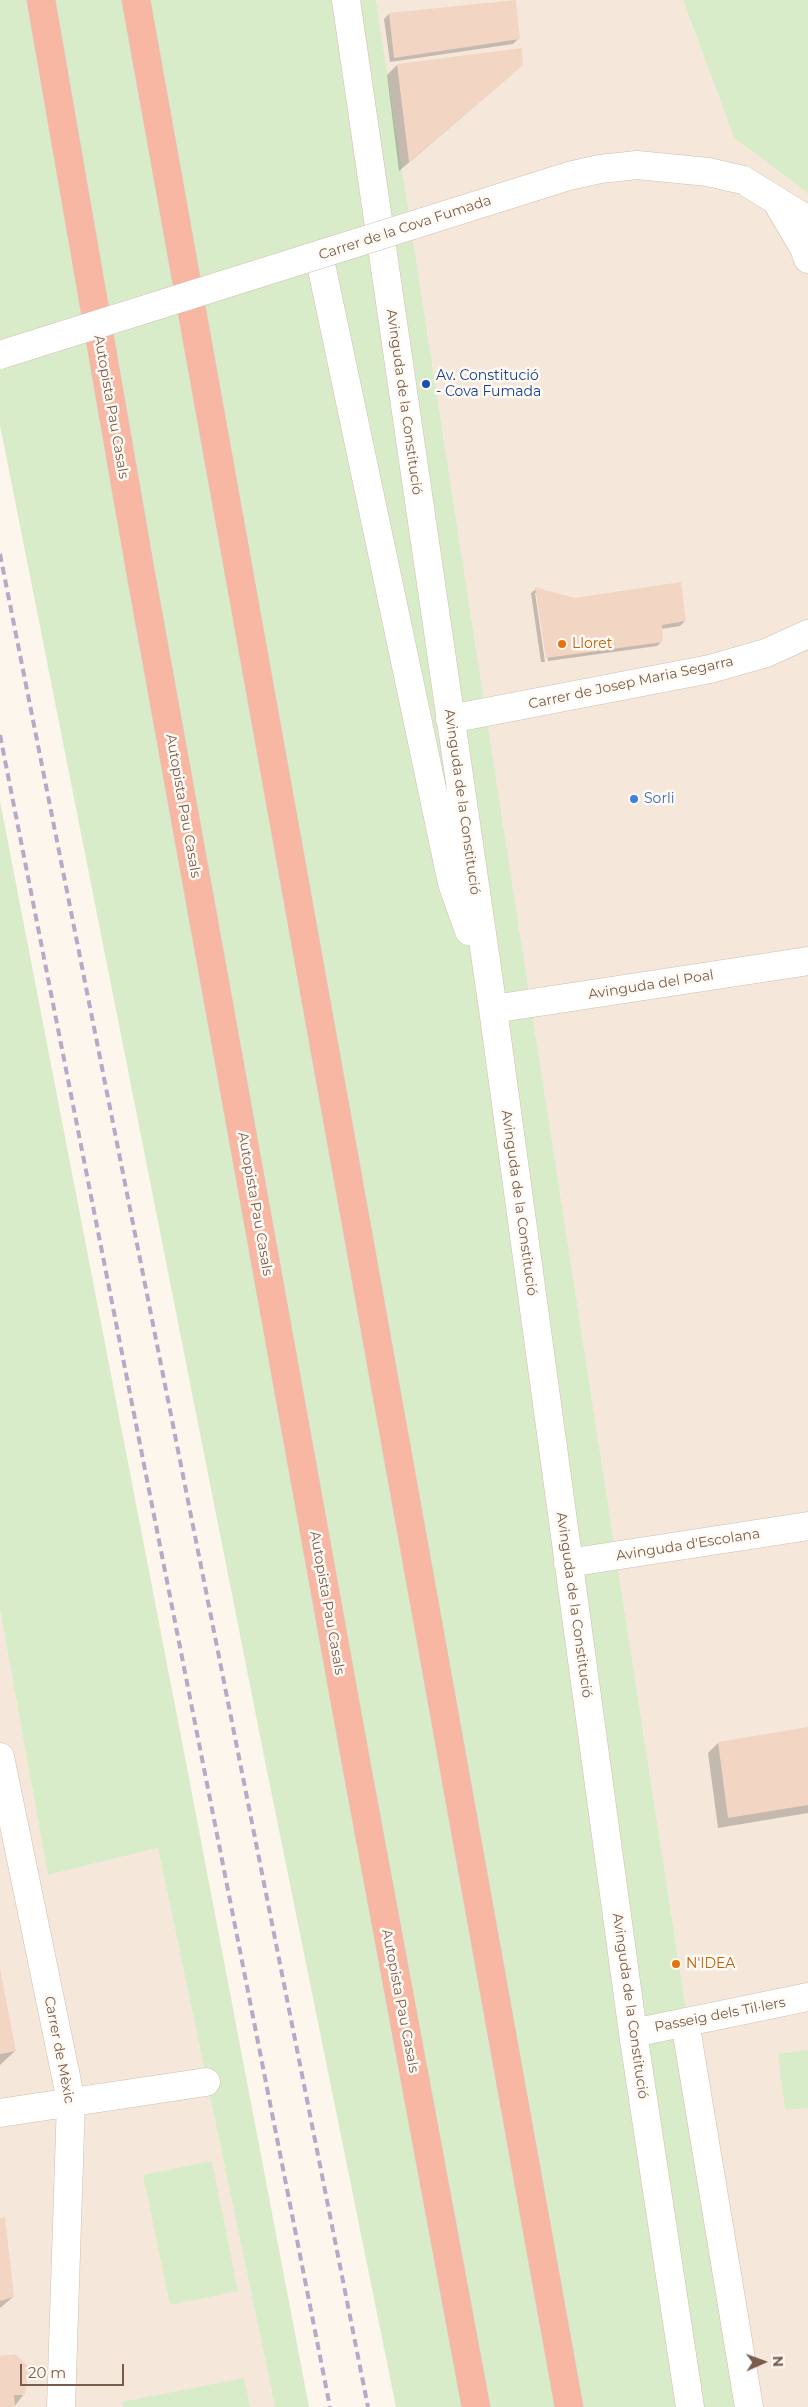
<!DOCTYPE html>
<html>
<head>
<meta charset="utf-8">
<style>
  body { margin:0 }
  #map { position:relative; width:808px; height:2407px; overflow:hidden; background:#fdf6ec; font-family:Montserrat,sans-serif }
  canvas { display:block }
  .north { position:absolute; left:738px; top:2337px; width:50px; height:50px; -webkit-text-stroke:4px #fffaf3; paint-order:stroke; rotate:88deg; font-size:14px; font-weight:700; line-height:20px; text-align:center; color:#7a5c4d }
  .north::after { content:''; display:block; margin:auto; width:18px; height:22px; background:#7a5c4d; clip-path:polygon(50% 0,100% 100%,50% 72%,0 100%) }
  .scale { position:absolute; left:20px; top:2364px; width:104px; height:22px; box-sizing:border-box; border:2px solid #7a5c4d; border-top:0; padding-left:6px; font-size:15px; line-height:18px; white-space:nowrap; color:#7a5c4d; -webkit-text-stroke:4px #fffaf3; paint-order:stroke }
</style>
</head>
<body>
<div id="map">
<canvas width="808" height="2407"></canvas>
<div class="north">N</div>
<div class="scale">20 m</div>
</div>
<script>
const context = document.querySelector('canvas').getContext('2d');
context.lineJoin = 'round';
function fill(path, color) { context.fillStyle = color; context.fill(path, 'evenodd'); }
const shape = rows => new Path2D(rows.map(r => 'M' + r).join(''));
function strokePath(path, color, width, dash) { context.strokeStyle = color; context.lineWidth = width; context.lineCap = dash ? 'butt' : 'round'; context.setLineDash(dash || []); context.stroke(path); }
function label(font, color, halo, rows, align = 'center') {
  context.font = font + ' Montserrat,sans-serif'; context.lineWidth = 5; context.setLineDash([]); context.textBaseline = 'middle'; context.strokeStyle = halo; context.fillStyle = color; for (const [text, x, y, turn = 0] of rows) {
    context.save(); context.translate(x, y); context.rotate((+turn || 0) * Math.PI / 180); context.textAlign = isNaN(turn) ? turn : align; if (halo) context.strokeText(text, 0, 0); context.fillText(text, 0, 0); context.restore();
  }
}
fill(shape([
  [376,0,683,0,734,138,808,193,808,2407,742,2407,712,2178],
  [0,1610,48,1875,158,1848,275,2407,0,2407]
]), '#f5e8da');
fill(shape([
  [0,0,376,0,712,2178,742,2407,396,2407,266,1766,0,425],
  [683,0,808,0,808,193,734,138],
  [0,801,190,1783,309,2407,275,2407,158,1848,48,1875,0,1610],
  [808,2050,808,2108,785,2110,778,2054],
  [212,2161,238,2291,170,2305,143,2175],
  [244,2378,250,2407,123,2407,122,2402]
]), '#d8ecc9');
fill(shape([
  [389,14,518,39,513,44,390,62,384,19],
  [397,65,511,75,399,171,387,75],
  [536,589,574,599,685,621,680,626,661,629,662,641,657,646,548,661,538,593,535,593,545,662,541,662,531,593],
  [808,1728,808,1813,718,1828,708,1753,718,1743],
  [0,1972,15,2051,0,2065],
  [0,2220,13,2297,0,2308],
  [0,2357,24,2394,14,2407,0,2407]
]), '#0003');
fill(shape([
  [516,0,520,39,394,58,389,13],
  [522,48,523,65,409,162,397,64],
  [681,582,686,621,662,625,663,642,546,658,535,587,574,598],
  [808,1727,808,1805,728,1818,718,1742],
  [0,1970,16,2051,0,2054],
  [5,2217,14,2297,0,2301,0,2218],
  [15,2354,29,2367,25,2395,14,2395,15,2407,0,2407,0,2356]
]), '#f3d5c3');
const minor = shape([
  [346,0,493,1009,633,2033,690,2407],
  [743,180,808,220],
  [778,204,804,248,808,259],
  [319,255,452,883,469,931],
  [450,719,710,669,766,653,808,634],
  [493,1009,808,961],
  [568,1563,808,1526],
  [0,1757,71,2101,61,2407],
  [685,2022,749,2407],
  [633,2033,808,1997],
  [0,2113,206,2082]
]);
const highway = shape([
  [41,0,140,569,357,1768,476,2407],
  [136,0,569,2407]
]);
strokePath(minor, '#d1beb0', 29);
strokePath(highway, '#dad1cd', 29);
strokePath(minor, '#fff', 28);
strokePath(highway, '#f7b7a3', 28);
strokePath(shape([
  [0,554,368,2407],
  [0,735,330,2407]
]), '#b9a8c9', 4, [8, 5]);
const minorBridge = shape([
  [0,355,569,176,600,169,637,165,708,172,743,180]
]);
strokePath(minorBridge, '#d1beb0', 29, []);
strokePath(minorBridge, '#fff', 28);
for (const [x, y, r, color] of [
  [426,384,5,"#1a4fb4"],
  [562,644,5,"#e8710a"],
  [634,799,5,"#3f7fe0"],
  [676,1964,5,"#e8710a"]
]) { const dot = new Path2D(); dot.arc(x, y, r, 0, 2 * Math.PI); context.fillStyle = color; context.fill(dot); strokePath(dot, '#fffaf3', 2); }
label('14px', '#7a5c4d', '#fffaf3', [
  ["Carrer de la Cova Fumada",405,228,-18],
  ["Avinguda de la Constitució",404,402,82],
  ["Autopista Pau Casals",111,407,80],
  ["Carrer de Josep Maria Segarra",631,683,-12],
  ["Avinguda de la Constitució",462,802,82],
  ["Autopista Pau Casals",183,806,80],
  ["Avinguda del Poal",651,985,-9],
  ["Avinguda de la Constitució",519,1203,82],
  ["Autopista Pau Casals",255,1204,80],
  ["Avinguda d'Escolana",688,1545,-9],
  ["Autopista Pau Casals",327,1603,80],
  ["Avinguda de la Constitució",574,1605,82],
  ["Autopista Pau Casals",400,2001,79],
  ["Avinguda de la Constitució",630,2006,82],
  ["Passeig dels Til·lers",720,2015,-11],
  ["Carrer de Mèxic",59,2050,79]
]);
label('14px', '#164399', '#fffaf3', [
  ["Av. Constitució",436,376],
  ["- Cova Fumada",436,392]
], 'left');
label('14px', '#c56008', '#fffaf3', [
  ["Lloret",572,644],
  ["N'IDEA",686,1964]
], 'left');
label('14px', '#366cbe', '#fffaf3', [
  ["Sorli",644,799]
], 'left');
</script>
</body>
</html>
